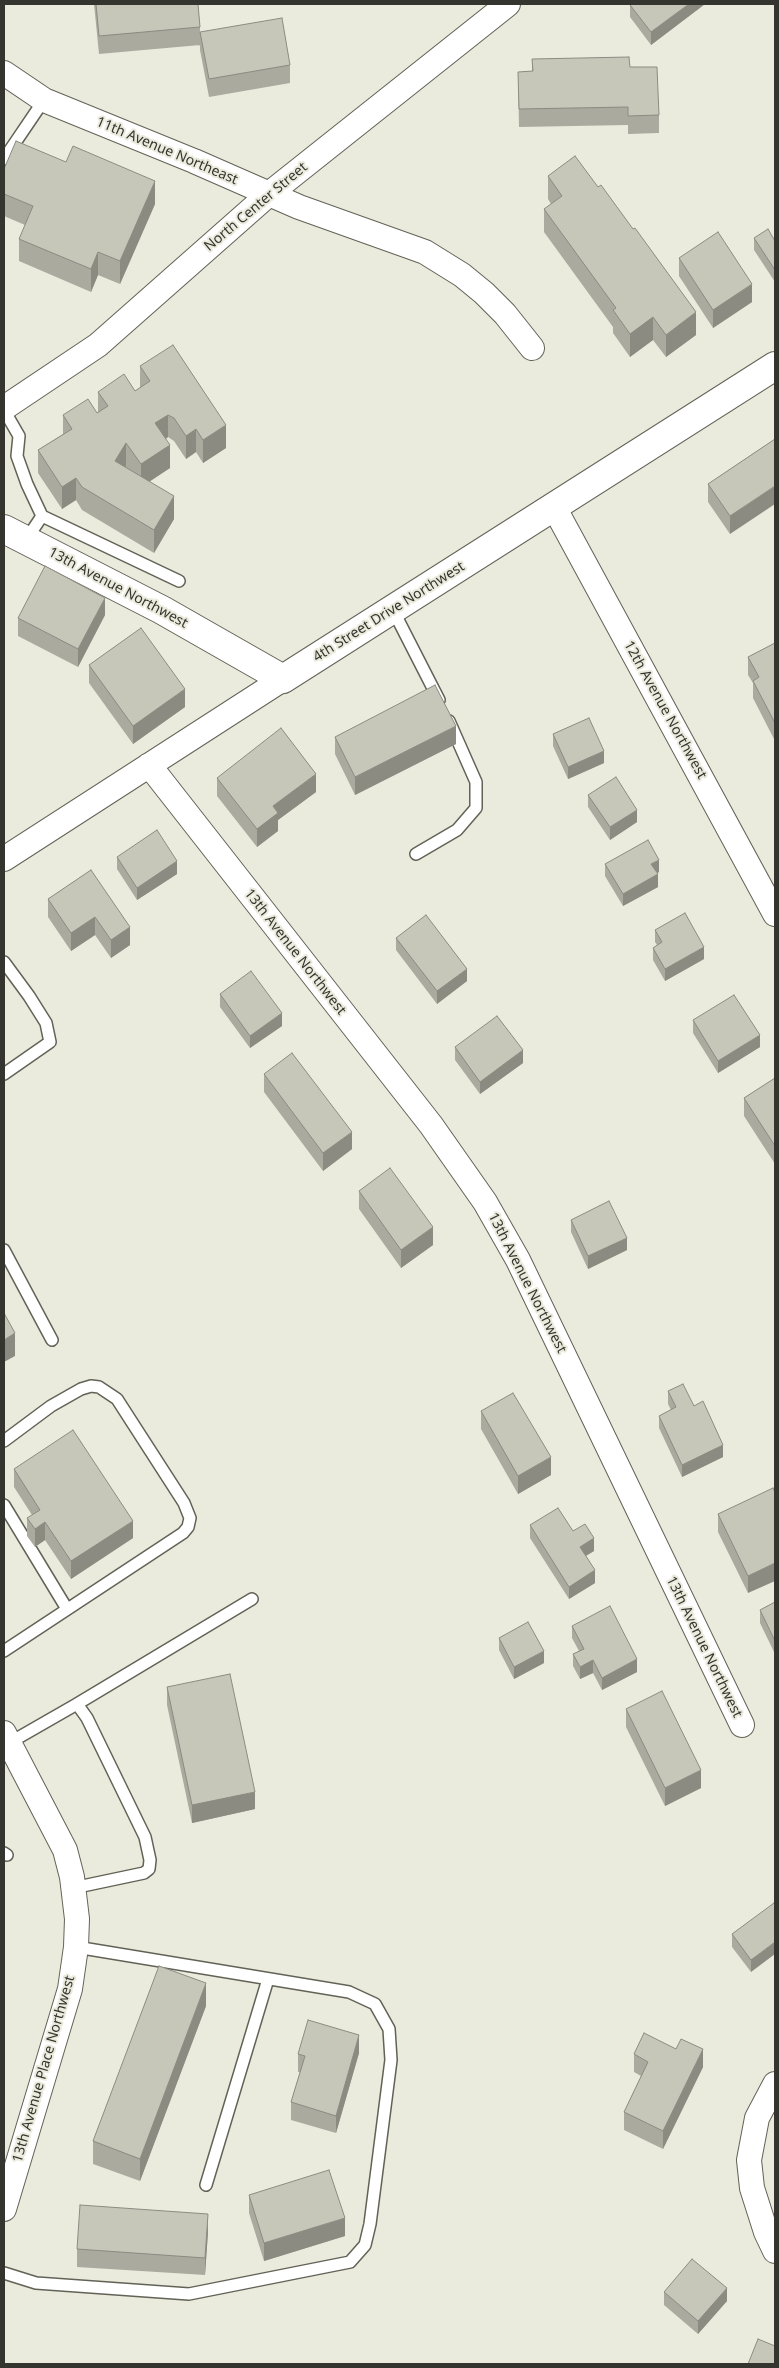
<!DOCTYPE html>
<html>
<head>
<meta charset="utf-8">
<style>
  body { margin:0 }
  #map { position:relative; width:779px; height:2368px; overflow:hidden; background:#ebebdd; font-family:"Noto Sans",sans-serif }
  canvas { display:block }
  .frame { position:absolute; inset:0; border:5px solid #353530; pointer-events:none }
</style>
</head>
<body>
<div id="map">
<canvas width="779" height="2368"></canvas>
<div class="frame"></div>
</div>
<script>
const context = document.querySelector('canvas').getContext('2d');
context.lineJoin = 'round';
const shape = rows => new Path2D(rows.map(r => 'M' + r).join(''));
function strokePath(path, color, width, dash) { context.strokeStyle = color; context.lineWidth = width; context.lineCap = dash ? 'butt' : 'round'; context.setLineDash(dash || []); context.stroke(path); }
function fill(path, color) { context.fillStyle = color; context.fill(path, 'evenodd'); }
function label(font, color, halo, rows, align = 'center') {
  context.font = font + ' "Noto Sans",sans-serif'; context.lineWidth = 4; context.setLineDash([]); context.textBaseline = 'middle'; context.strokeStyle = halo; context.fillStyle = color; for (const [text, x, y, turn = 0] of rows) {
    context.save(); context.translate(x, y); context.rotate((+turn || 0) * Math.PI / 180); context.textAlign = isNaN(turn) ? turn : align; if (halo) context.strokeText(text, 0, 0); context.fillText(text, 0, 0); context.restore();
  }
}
const lane = shape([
  [4,159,44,100],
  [4,410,19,436,17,456,27,484,42,516,179,581],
  [26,540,42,516],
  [393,610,439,700],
  [416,854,457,830,476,808,476,782,449,721],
  [4,962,29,996,46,1023,50,1042,4,1074],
  [4,1250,52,1340],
  [4,1441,51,1406,81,1389,91,1386,99,1387,117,1399,184,1503,190,1518,188,1527,183,1533,4,1651],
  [4,1505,67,1609],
  [77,1704,252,1599],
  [9,1743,77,1704,87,1718,145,1837,150,1860,149,1869,144,1873,73,1888],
  [4,1853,7,1855],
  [206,2185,268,1979],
  [4,2273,36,2283,189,2294,350,2262,365,2245,370,2224,391,2060,389,2029,375,2004,349,1992,76,1947]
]);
const street = shape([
  [4,73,44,100,194,161,299,207,425,252,462,275,484,293,505,314,532,348],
  [4,408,98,345,269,194,508,4],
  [554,507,775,914],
  [149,765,431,1125,485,1202,518,1260,742,1725],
  [4,859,283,679],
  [4,1733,65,1850,72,1877,77,1919,76,1947,70,1989,4,2209],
  [775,2084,757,2118,749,2160,752,2188,766,2232,775,2251]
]);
const secondary = shape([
  [4,529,162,610,283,679,775,366]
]);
strokePath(lane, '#626257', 14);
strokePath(street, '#626257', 26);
strokePath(secondary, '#626257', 30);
strokePath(lane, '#fff', 11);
strokePath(street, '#fff', 24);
strokePath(secondary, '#fff', 28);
fill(shape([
  [94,4,198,4,200,27,200,45,99,54],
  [632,4,705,4,651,45,630,17,630,5],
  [200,32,290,65,290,83,209,97,200,50],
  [532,59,630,67,659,115,659,133,628,134,628,125,519,127,518,72,532,71],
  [4,169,155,204,120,284,98,275,91,292,19,261,19,239,25,225,4,216],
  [548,176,696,335,666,357,653,340,630,357,613,333,613,327,544,232,544,209,551,204,548,199],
  [754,238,775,240,775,282,754,250],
  [679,258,752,302,713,328,679,276],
  [140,366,226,448,203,463,196,452,186,459,174,441,168,437,166,439,170,468,149,482,174,519,154,553,82,510,76,500,62,509,38,473,38,450,63,434,63,415,98,413,98,392,135,391,140,388],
  [775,439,730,534,708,502,708,484],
  [105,615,78,667,18,636,18,618],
  [775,643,775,741,753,698,753,683,748,675,748,657],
  [89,665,185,707,133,744,89,683],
  [553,734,604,763,568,779,553,746],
  [335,737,456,744,355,795,335,754],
  [217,778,316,792,278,820,278,831,257,847,217,796],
  [588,795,637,822,610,840,588,807],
  [117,857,177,874,137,900,117,869],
  [605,864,659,872,657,873,658,887,623,906,605,876],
  [91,870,130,945,111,958,95,935,71,951,48,917,48,899],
  [655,930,704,959,665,981,653,960,653,948,657,945,655,942],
  [396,938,467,981,437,1004,396,950],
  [220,994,282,1026,250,1048,220,1007],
  [693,1020,760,1047,718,1073,693,1033],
  [455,1047,523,1063,480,1094,455,1060],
  [264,1074,352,1149,323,1171,264,1092],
  [775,1078,775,1164,744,1116,744,1098],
  [359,1191,433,1245,401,1268,359,1209],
  [571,1220,627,1250,588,1269,571,1232],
  [668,1391,694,1406,723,1457,682,1477,659,1428,659,1416,671,1410,668,1404],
  [481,1411,551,1475,518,1494,481,1429],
  [14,1469,133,1538,71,1579,45,1540,35,1547,27,1536,27,1518,32,1515,14,1487],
  [775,1492,748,1593,718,1532,718,1514],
  [530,1525,573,1531,594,1551,586,1556,595,1583,569,1599,530,1538],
  [775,1602,775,1654,760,1623,760,1610],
  [572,1626,637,1672,602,1690,593,1673,580,1679,573,1666,573,1654,579,1651,572,1638],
  [499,1638,544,1663,514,1679,499,1650],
  [167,1687,255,1809,192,1823,167,1705],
  [626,1709,701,1788,665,1806,626,1727],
  [775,1904,751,1972,732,1947,732,1934],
  [206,2006,140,2181,93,2164,93,2141],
  [359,2053,336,2133,291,2120,291,2102,300,2072,298,2072,298,2054],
  [634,2054,703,2067,663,2149,624,2130,624,2112,641,2076,634,2072],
  [249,2195,345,2236,264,2261,249,2213],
  [208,2232,205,2275,77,2267,77,2249],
  [664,2292,727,2301,698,2334,664,2305]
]), '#aaaa9f');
fill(shape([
  [689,4,705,4,651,45,651,32],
  [155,181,155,204,120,284,120,261],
  [98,252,98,275,91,292,91,269],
  [752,284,752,302,713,328,713,310],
  [696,312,696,335,666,357,666,335],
  [653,317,653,340,630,357,630,334],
  [168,415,168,437,155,445,155,423],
  [226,425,226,448,203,463,203,440],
  [196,429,196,452,186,459,186,436],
  [126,443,126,466,115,484,115,461],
  [170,445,170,468,141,487,141,464],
  [76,478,76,500,62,509,62,487],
  [775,486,775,504,730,534,730,516],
  [174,496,174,519,154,553,154,530],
  [105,598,105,615,78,667,78,649],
  [185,689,185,707,133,744,133,726],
  [456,726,456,744,355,795,355,777],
  [604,751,604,763,568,779,568,767],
  [316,774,316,792,278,820,278,831,257,847,257,829,273,806],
  [637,810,637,822,610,840,610,827],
  [659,860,659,872,651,876,651,864],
  [177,861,177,874,137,900,137,888],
  [658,874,658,887,623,906,623,894],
  [95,917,95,935,71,951,71,933],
  [130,927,130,945,111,958,111,940],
  [704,947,704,959,665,981,665,969],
  [467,969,467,981,437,1004,437,991],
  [282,1013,282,1026,250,1048,250,1036],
  [760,1035,760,1047,718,1073,718,1061],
  [523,1050,523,1063,480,1094,480,1082],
  [352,1132,352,1149,323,1171,323,1153],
  [433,1227,433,1245,401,1268,401,1250],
  [627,1238,627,1250,588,1269,588,1256],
  [15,1333,15,1356,4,1362,4,1340],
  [723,1445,723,1457,682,1477,682,1465],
  [551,1457,551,1475,518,1494,518,1476],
  [133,1521,133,1538,71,1579,71,1561],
  [45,1522,45,1540,35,1547,35,1529],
  [594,1538,594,1551,580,1559,580,1547],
  [775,1563,775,1581,748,1593,748,1576],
  [595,1570,595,1583,569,1599,569,1587],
  [544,1651,544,1663,514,1679,514,1667],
  [637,1659,637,1672,602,1690,602,1678],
  [593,1660,593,1673,580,1679,580,1667],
  [701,1770,701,1788,665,1806,665,1788],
  [255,1792,255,1809,192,1823,192,1805],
  [775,1942,775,1954,751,1972,751,1960],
  [206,1983,206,2006,140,2181,140,2159],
  [359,2035,359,2053,336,2133,336,2116],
  [703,2049,703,2067,663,2149,663,2131],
  [208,2214,208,2232,205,2275,205,2258],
  [345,2218,345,2236,264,2261,264,2243],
  [727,2288,727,2301,698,2334,698,2321]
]), '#8b8b82');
const building = shape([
  [96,4,198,4,200,27,99,36,96,4],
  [632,4,689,4,651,32,630,5,632,4],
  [282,18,290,65,209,79,200,32,282,18],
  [629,57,630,67,657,67,659,115,628,116,628,107,519,109,518,72,533,71,532,59,629,57],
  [16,141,66,162,73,146,155,181,120,261,98,252,91,269,19,239,33,206,4,194,4,169,16,141],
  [575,156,598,187,601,185,633,229,635,228,696,312,666,335,653,317,630,334,613,310,616,308,544,209,562,196,548,176,575,156],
  [768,229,775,241,775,240,775,270,754,238,768,229],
  [718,232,752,284,713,310,679,258,718,232],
  [173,345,226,425,203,440,196,429,186,436,174,418,168,415,155,423,170,445,141,464,126,443,115,461,174,496,154,530,82,487,76,478,62,487,38,450,72,429,63,415,88,399,97,413,108,406,98,392,124,374,135,391,150,381,140,366,173,345],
  [775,439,775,486,730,516,708,484,775,439],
  [45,566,105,598,78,649,18,618,45,566],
  [141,628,185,689,133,726,89,665,141,628],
  [775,643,775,723,753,681,759,677,748,657,775,643],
  [435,685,456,726,355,777,335,737,435,685],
  [589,718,604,751,568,767,553,734,589,718],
  [281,728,316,774,273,806,278,813,257,829,217,778,281,728],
  [616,777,637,810,610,827,588,795,616,777],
  [157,830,177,861,137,888,117,857,157,830],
  [648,840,659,860,651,864,658,874,623,894,605,864,648,840],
  [91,870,130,927,111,940,95,917,71,933,48,899,91,870],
  [685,913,704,947,665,969,653,948,662,942,655,930,685,913],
  [426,915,467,969,437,991,396,938,426,915],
  [251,971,282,1013,250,1036,220,994,251,971],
  [734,995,760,1035,718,1061,693,1020,734,995],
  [497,1016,523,1050,480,1082,455,1047,497,1016],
  [292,1053,352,1132,323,1153,264,1074,292,1053],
  [775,1078,775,1146,744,1098,775,1078],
  [390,1168,433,1227,401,1250,359,1191,390,1168],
  [609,1201,627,1238,588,1256,571,1220,609,1201],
  [4,1313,15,1333,4,1340,4,1313],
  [683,1384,694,1406,703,1401,723,1445,682,1465,659,1416,676,1407,668,1391,683,1384],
  [513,1393,551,1457,518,1476,481,1411,513,1393],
  [73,1430,133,1521,71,1561,45,1522,35,1529,27,1518,40,1510,14,1469,73,1430],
  [773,1488,775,1492,775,1563,748,1576,718,1514,773,1488],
  [558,1508,573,1531,585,1524,594,1538,580,1547,595,1570,569,1587,530,1525,558,1508],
  [775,1602,775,1641,760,1610,775,1602],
  [610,1606,637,1659,602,1678,593,1660,580,1667,573,1654,584,1649,572,1626,610,1606],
  [528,1622,544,1651,514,1667,499,1638,528,1622],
  [230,1674,255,1792,192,1805,167,1687,230,1674],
  [662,1691,701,1770,665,1788,626,1709,662,1691],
  [774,1903,775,1904,775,1942,751,1960,732,1934,774,1903],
  [159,1966,206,1983,140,2159,93,2141,159,1966],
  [308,2020,359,2035,336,2116,291,2102,305,2056,298,2054,308,2020],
  [644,2033,676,2049,681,2039,703,2049,663,2131,624,2112,648,2062,634,2054,644,2033],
  [329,2170,345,2218,264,2243,249,2195,329,2170],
  [80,2205,208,2214,205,2258,77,2249,80,2205],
  [692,2259,727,2288,698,2321,664,2292,692,2259],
  [758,2339,775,2346,775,2364,748,2364,758,2339]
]);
fill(building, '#c6c6b9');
strokePath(building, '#8b8b82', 1);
label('14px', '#353530', '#ebebdd', [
  ["11th Avenue Northeast",167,151,23],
  ["North Center Street",256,207,-40],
  ["13th Avenue Northwest",118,588,28],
  ["4th Street Drive Northwest",389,612,-32],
  ["12th Avenue Northwest",665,710,61],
  ["13th Avenue Northwest",295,952,52],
  ["13th Avenue Northwest",527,1283,63],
  ["13th Avenue Northwest",704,1647,64],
  ["13th Avenue Place Northwest",44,2069,-74]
]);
</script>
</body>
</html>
